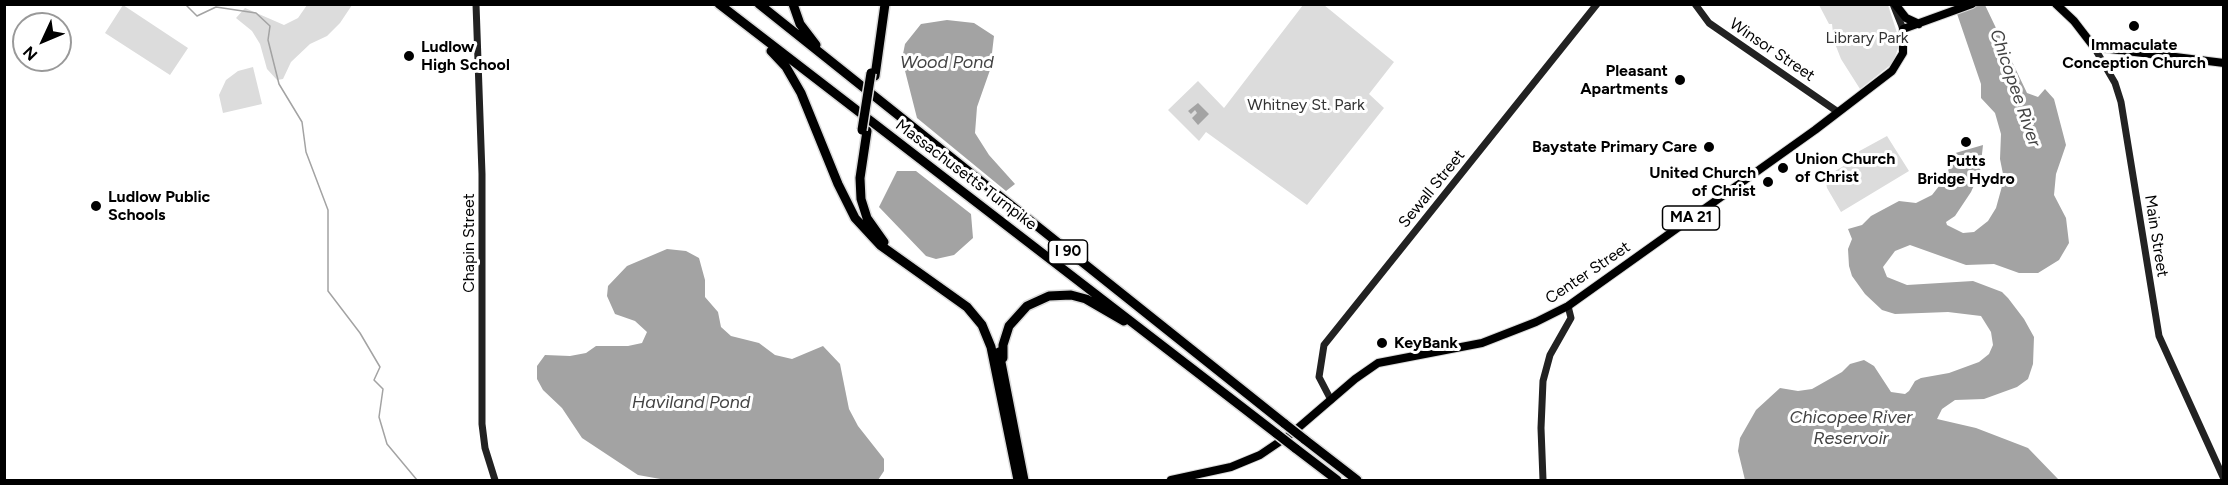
<!DOCTYPE html>
<html>
<head>
<meta charset="utf-8">
<style>
  body { margin:0 }
  #map { position:relative; width:2228px; height:485px; overflow:hidden; background:#fff; font-family:Figtree,sans-serif }
  canvas { display:block }
  .frame { position:absolute; inset:0; border:6px solid #000; pointer-events:none }
  .north { position:absolute; left:12px; top:12px; width:60px; height:60px; box-sizing:border-box; background:#fff; border:2px solid #999; border-radius:50%; rotate:226deg; font-size:16px; font-weight:700; line-height:24px; text-align:center; color:#000 }
  .north::after { content:''; display:block; margin:auto; width:21px; height:27px; background:#000; clip-path:polygon(50% 0,100% 100%,50% 72%,0 100%) }
</style>
</head>
<body>
<div id="map">
<canvas width="2228" height="485"></canvas>
<div class="frame"></div>
<div class="north">N</div>
</div>
<script>
const context = document.querySelector('canvas').getContext('2d');
context.lineJoin = 'round';
function fill(path, color) { context.fillStyle = color; context.fill(path, 'evenodd'); }
const shape = rows => new Path2D(rows.map(r => 'M' + r).join(''));
function strokePath(path, color, width, dash) { context.strokeStyle = color; context.lineWidth = width; context.lineCap = dash ? 'butt' : 'round'; context.setLineDash(dash || []); context.stroke(path); }
function label(font, color, halo, rows, align = 'center') {
  context.font = font + ' Figtree,sans-serif'; context.lineWidth = 6; context.setLineDash([]); context.textBaseline = 'middle'; context.strokeStyle = halo; context.fillStyle = color; for (const [text, x, y, turn = 0] of rows) {
    context.save(); context.translate(x, y); context.rotate((+turn || 0) * Math.PI / 180); context.textAlign = isNaN(turn) ? turn : align; if (halo) context.strokeText(text, 0, 0); context.fillText(text, 0, 0); context.restore();
  }
}
fill(shape([
  [123,5,188,48,170,75,105,33],
  [307,5,352,5,340,23,327,36,310,44,291,62,283,79,277,80,267,69,260,44,252,31,236,18,245,8,284,25,298,18],
  [1303,5,1324,5,1394,62,1369,94,1384,108,1307,205,1206,132,1199,141,1168,110,1198,81,1224,108],
  [1819,5,1888,5,1900,42,1893,63,1860,89,1841,59,1834,41,1832,24,1829,24],
  [253,67,262,104,223,113,219,95,226,80,238,71],
  [1887,136,1909,171,1841,212,1827,188,1825,177,1847,164,1854,154]
]), '#dcdcdc');
fill(shape([
  [1954,5,1985,5,2027,93,2038,97,2045,89,2054,99,2066,145,2056,174,2054,195,2066,218,2069,243,2059,260,2038,273,2019,273,1994,264,1966,265,1910,245,1895,251,1883,267,1887,277,1907,285,1973,281,2002,292,2008,298,2024,319,2034,337,2033,364,2028,379,2017,387,1984,399,1955,400,1942,409,1937,419,1976,428,2028,448,2059,480,1745,480,1738,451,1740,438,1756,410,1780,388,1798,391,1812,389,1842,372,1850,364,1864,360,1874,366,1891,392,1905,394,1909,391,1915,381,1921,378,1949,373,1979,362,1989,354,1993,345,1991,332,1981,316,1948,312,1895,314,1882,310,1865,294,1852,276,1849,266,1848,249,1852,239,1848,229,1862,225,1871,216,1899,201,1916,203,1932,195,1947,176,1952,154,1983,145,1980,172,1971,192,1955,216,1946,222,1947,225,1963,233,1974,232,1988,221,1996,208,2004,179,2000,159,2001,134,1995,113,1981,98,1981,84],
  [947,20,974,23,994,36,990,70,977,107,975,133,989,155,1015,184,1006,191,917,118,902,59,905,44,921,24],
  [1198,103,1209,114,1198,125,1192,118,1197,113,1195,110,1191,114,1188,111],
  [897,171,916,171,971,214,973,238,954,255,936,259,926,256,879,207],
  [667,249,686,251,699,258,705,280,705,297,718,312,721,327,731,336,759,343,775,355,792,359,823,346,840,364,849,409,858,426,884,459,884,471,878,480,666,480,638,475,582,438,562,408,543,390,537,379,537,366,545,355,570,356,586,353,596,346,628,346,642,343,647,332,635,321,615,314,607,296,608,286,627,266]
]), '#a3a3a3');
strokePath(shape([
  [185,4,197,16,216,7,256,13,270,26,268,40,279,84,302,122,306,152,328,210,328,291,360,333,380,367,374,380,383,389,379,417,387,444,417,480]
]), '#a3a3a3', 1.5);
const primary = shape([
  [1895,4,1906,18,1919,24],
  [2056,4,2074,21,2094,47,2224,63],
  [1171,480,1231,467,1260,455,1291,434,1355,379,1378,363,1482,343,1536,322,1568,306,1815,130,1892,71,1903,53,1903,29,1972,4]
]);
const highway = shape([
  [719,4,1277,434],
  [759,4,1285,424],
  [793,4,800,24,816,45],
  [771,51,786,67,801,93,838,184,855,218,880,245,967,307,982,325,991,347,1018,480],
  [875,76,885,4],
  [867,131,860,178,861,199,867,218,884,242],
  [999,352,1024,480],
  [1003,358,1003,345,1009,326,1027,306,1049,296,1071,295,1086,299,1124,321],
  [1304,439,1357,480],
  [1295,448,1337,480]
]);
strokePath(primary, '#dbdbdb', 10);
strokePath(highway, '#dbdbdb', 12);
strokePath(shape([
  [476,4,482,174,482,424,485,448,495,480],
  [1695,4,1709,23,1838,112],
  [1893,4,1903,29],
  [2094,47,2115,83,2121,102,2159,336,2224,479],
  [1331,400,1319,377,1324,345,1597,4],
  [1543,480,1541,428,1543,381,1550,355,1571,318,1568,306]
]), '#222', 7);
strokePath(primary, '#000', 8);
strokePath(highway, '#000', 9);
const highwayBridge = shape([
  [862,130,871,73],
  [1285,424,1304,439],
  [1277,434,1295,448]
]);
strokePath(highwayBridge, '#dbdbdb', 12, []);
strokePath(highwayBridge, '#000', 9);
for (const [x, y, r, color] of [
  [2134,26,6,"#000"],
  [409,56,6,"#000"],
  [1680,80,6,"#000"],
  [1966,142,6,"#000"],
  [1709,147,6,"#000"],
  [1783,168,6,"#000"],
  [1768,182,6,"#000"],
  [96,206,6,"#000"],
  [1382,343,6,"#000"]
]) { const dot = new Path2D(); dot.arc(x, y, r, 0, 2 * Math.PI); context.fillStyle = color; context.fill(dot); strokePath(dot, '#fff', 2); }
for (const [x, y, w] of [
  [1691,218,57],
  [1068,252,39]
]) { const box = new Path2D(); box.roundRect(x - w / 2, y - 12, w, 24, 4.5); context.fillStyle = '#fff'; context.fill(box); strokePath(box, '#000', 1.5); }
label('bold 15px', '#000', null, [
  ["MA 21",1691,218],
  ["I 90",1068,252]
]);
label('16px', '#333', '#fff', [
  ["Library Park",1867,38],
  ["Whitney St. Park",1306,105]
]);
label('bold 16px', '#000', '#fff', [
  ["Immaculate",2134,45,"center"],
  ["Conception Church",2134,63,"center"],
  ["Ludlow",421,47],
  ["High School",421,65],
  ["Pleasant",1668,71,"right"],
  ["Apartments",1668,89,"right"],
  ["Baystate Primary Care",1697,147,"right"],
  ["Union Church",1795,159],
  ["of Christ",1795,177],
  ["Putts",1966,161,"center"],
  ["Bridge Hydro",1966,179,"center"],
  ["United Church",1756,173,"right"],
  ["of Christ",1756,191,"right"],
  ["Ludlow Public",108,197],
  ["Schools",108,215],
  ["KeyBank",1394,343]
], 'left');
label('16px', '#000', '#fff', [
  ["Winsor Street",1772,50,34],
  ["Massachusetts Turnpike",966,175,37],
  ["Sewall Street",1432,189,-51],
  ["Main Street",2156,236,81],
  ["Chapin Street",469,243,-90],
  ["Center Street",1588,273,-34]
]);
label('italic 18px', '#444', '#fff', [
  ["Wood Pond",947,63],
  ["Chicopee River",2015,88,71],
  ["Haviland Pond",691,403],
  ["Chicopee River",1851,418],
  ["Reservoir",1851,439]
]);
</script>
</body>
</html>
